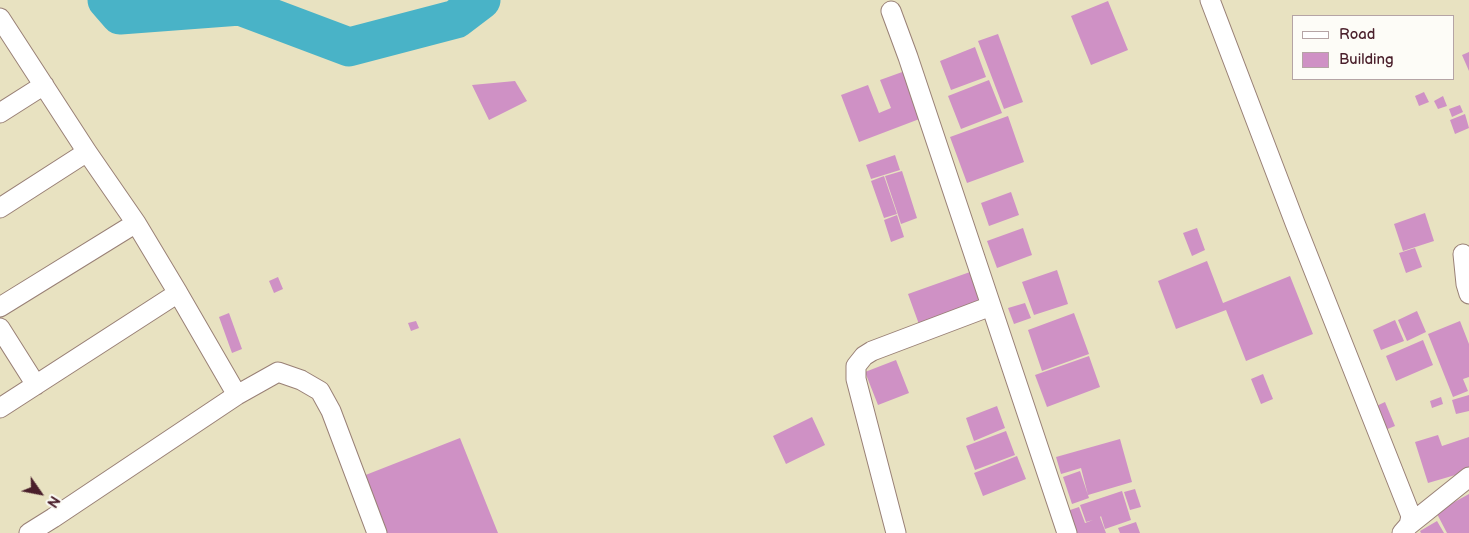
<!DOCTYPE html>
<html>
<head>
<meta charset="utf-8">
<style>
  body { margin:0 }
  #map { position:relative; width:1469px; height:533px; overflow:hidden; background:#e8e2c1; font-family:"Balsamiq Sans",sans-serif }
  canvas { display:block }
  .legend { position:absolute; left:1292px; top:15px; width:162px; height:65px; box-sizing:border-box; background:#fdfcf7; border:1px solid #b5a4a5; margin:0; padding:6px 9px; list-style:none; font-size:15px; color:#4a1f2b }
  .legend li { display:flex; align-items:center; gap:10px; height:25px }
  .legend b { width:25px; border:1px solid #b5a4a5 }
  .north { position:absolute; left:15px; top:468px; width:50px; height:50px; -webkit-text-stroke:4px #fdfcf7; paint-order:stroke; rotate:123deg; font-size:14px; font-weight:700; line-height:20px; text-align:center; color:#4a1f2b }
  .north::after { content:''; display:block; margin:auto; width:18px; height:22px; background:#4a1f2b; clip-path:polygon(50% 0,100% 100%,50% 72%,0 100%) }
</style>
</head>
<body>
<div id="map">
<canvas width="1469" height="533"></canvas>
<ul class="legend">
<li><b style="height:6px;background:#fff"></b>Road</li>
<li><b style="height:14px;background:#cf91c5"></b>Building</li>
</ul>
<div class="north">N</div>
</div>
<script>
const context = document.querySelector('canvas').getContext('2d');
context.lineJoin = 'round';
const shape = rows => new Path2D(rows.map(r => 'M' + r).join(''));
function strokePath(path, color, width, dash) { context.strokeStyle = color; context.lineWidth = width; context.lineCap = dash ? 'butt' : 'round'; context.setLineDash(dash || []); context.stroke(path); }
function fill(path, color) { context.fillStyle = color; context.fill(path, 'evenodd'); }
strokePath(shape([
  [107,0,120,15,240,6,349,47,456,19,481,0]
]), '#49b3c7', 39);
fill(shape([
  [1108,1,1128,50,1091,65,1071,16],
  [998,34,1023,102,1004,109,978,41],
  [975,47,986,77,951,90,940,61],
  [1469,52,1469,71,1462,55],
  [905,71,922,118,859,142,841,95,868,85,879,113,891,108,880,80],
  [989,80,1002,113,961,129,948,96],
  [515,81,527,101,489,120,472,85],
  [1424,92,1429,102,1419,106,1415,96],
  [1443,96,1447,106,1438,109,1434,101],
  [1460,105,1463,112,1452,117,1449,109],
  [1465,114,1469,128,1455,134,1450,120],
  [1008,116,1024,162,967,183,950,137],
  [895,155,900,170,871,179,866,165],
  [902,171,917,218,901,224,885,176],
  [884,176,897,214,884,218,871,181],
  [1011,192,1019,215,989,226,981,203],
  [1425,213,1434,241,1403,251,1394,224],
  [897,215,904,237,891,242,884,220],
  [1023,228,1032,255,997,268,987,241],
  [1197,228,1205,250,1192,256,1183,233],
  [1415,248,1422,267,1406,273,1399,253],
  [1207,261,1223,303,1290,276,1313,334,1246,361,1226,310,1176,329,1158,281],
  [1057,270,1068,304,1034,315,1022,282],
  [970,272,982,304,920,327,908,294],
  [278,277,283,289,274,293,269,281],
  [1025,303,1031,318,1014,324,1008,308],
  [1417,311,1426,332,1407,341,1398,320],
  [229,313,242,349,232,353,219,317],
  [1074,313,1089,354,1042,371,1028,330],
  [1395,320,1404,341,1381,350,1373,330],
  [416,321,419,328,411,331,408,323],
  [1460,321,1469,344,1469,377,1463,379,1468,391,1453,397,1428,334],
  [1423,340,1433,365,1396,381,1386,356],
  [1089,356,1100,387,1047,407,1035,375],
  [896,360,909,393,878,405,865,372],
  [1263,374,1273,399,1261,404,1251,379],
  [1469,395,1469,411,1456,414,1452,400],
  [1441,397,1443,404,1432,408,1430,401],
  [1385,402,1395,426,1380,432,1370,409],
  [997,406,1005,428,974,441,966,418],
  [812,417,825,445,786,464,773,436],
  [1006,431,1015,455,975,470,966,446],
  [1438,435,1442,446,1469,437,1469,471,1428,483,1415,442],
  [460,438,498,533,385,533,363,476],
  [1120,439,1132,482,1088,495,1081,468,1061,474,1056,457],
  [1017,456,1026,479,983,496,974,473],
  [1080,471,1089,498,1072,504,1063,477],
  [1135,489,1141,507,1130,510,1124,492],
  [1122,491,1131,520,1105,529,1101,516,1100,517,1106,533,1074,533,1067,511,1079,507,1085,523,1093,520,1086,522,1080,505],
  [1469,494,1469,533,1447,533,1436,512],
  [1437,521,1444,533,1421,533,1420,531],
  [1136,522,1140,533,1120,533,1118,528]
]), '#cf91c5');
const street = shape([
  [1210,0,1295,223,1411,516,1409,525,1402,533],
  [891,11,908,57,1067,533],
  [0,18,87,152,136,223,178,293,0,408],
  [0,113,44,85],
  [0,208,87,152],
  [1463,254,1466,284,1469,294],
  [178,293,237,395],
  [0,307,136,223],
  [0,328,36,385],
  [1409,525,1469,477],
  [29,533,53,518,237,395,278,372,301,380,320,391,331,411,377,533],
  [896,533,856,379,856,366,864,356,872,351,991,306]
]);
strokePath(street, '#998076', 21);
strokePath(street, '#fff', 19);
</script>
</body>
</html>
